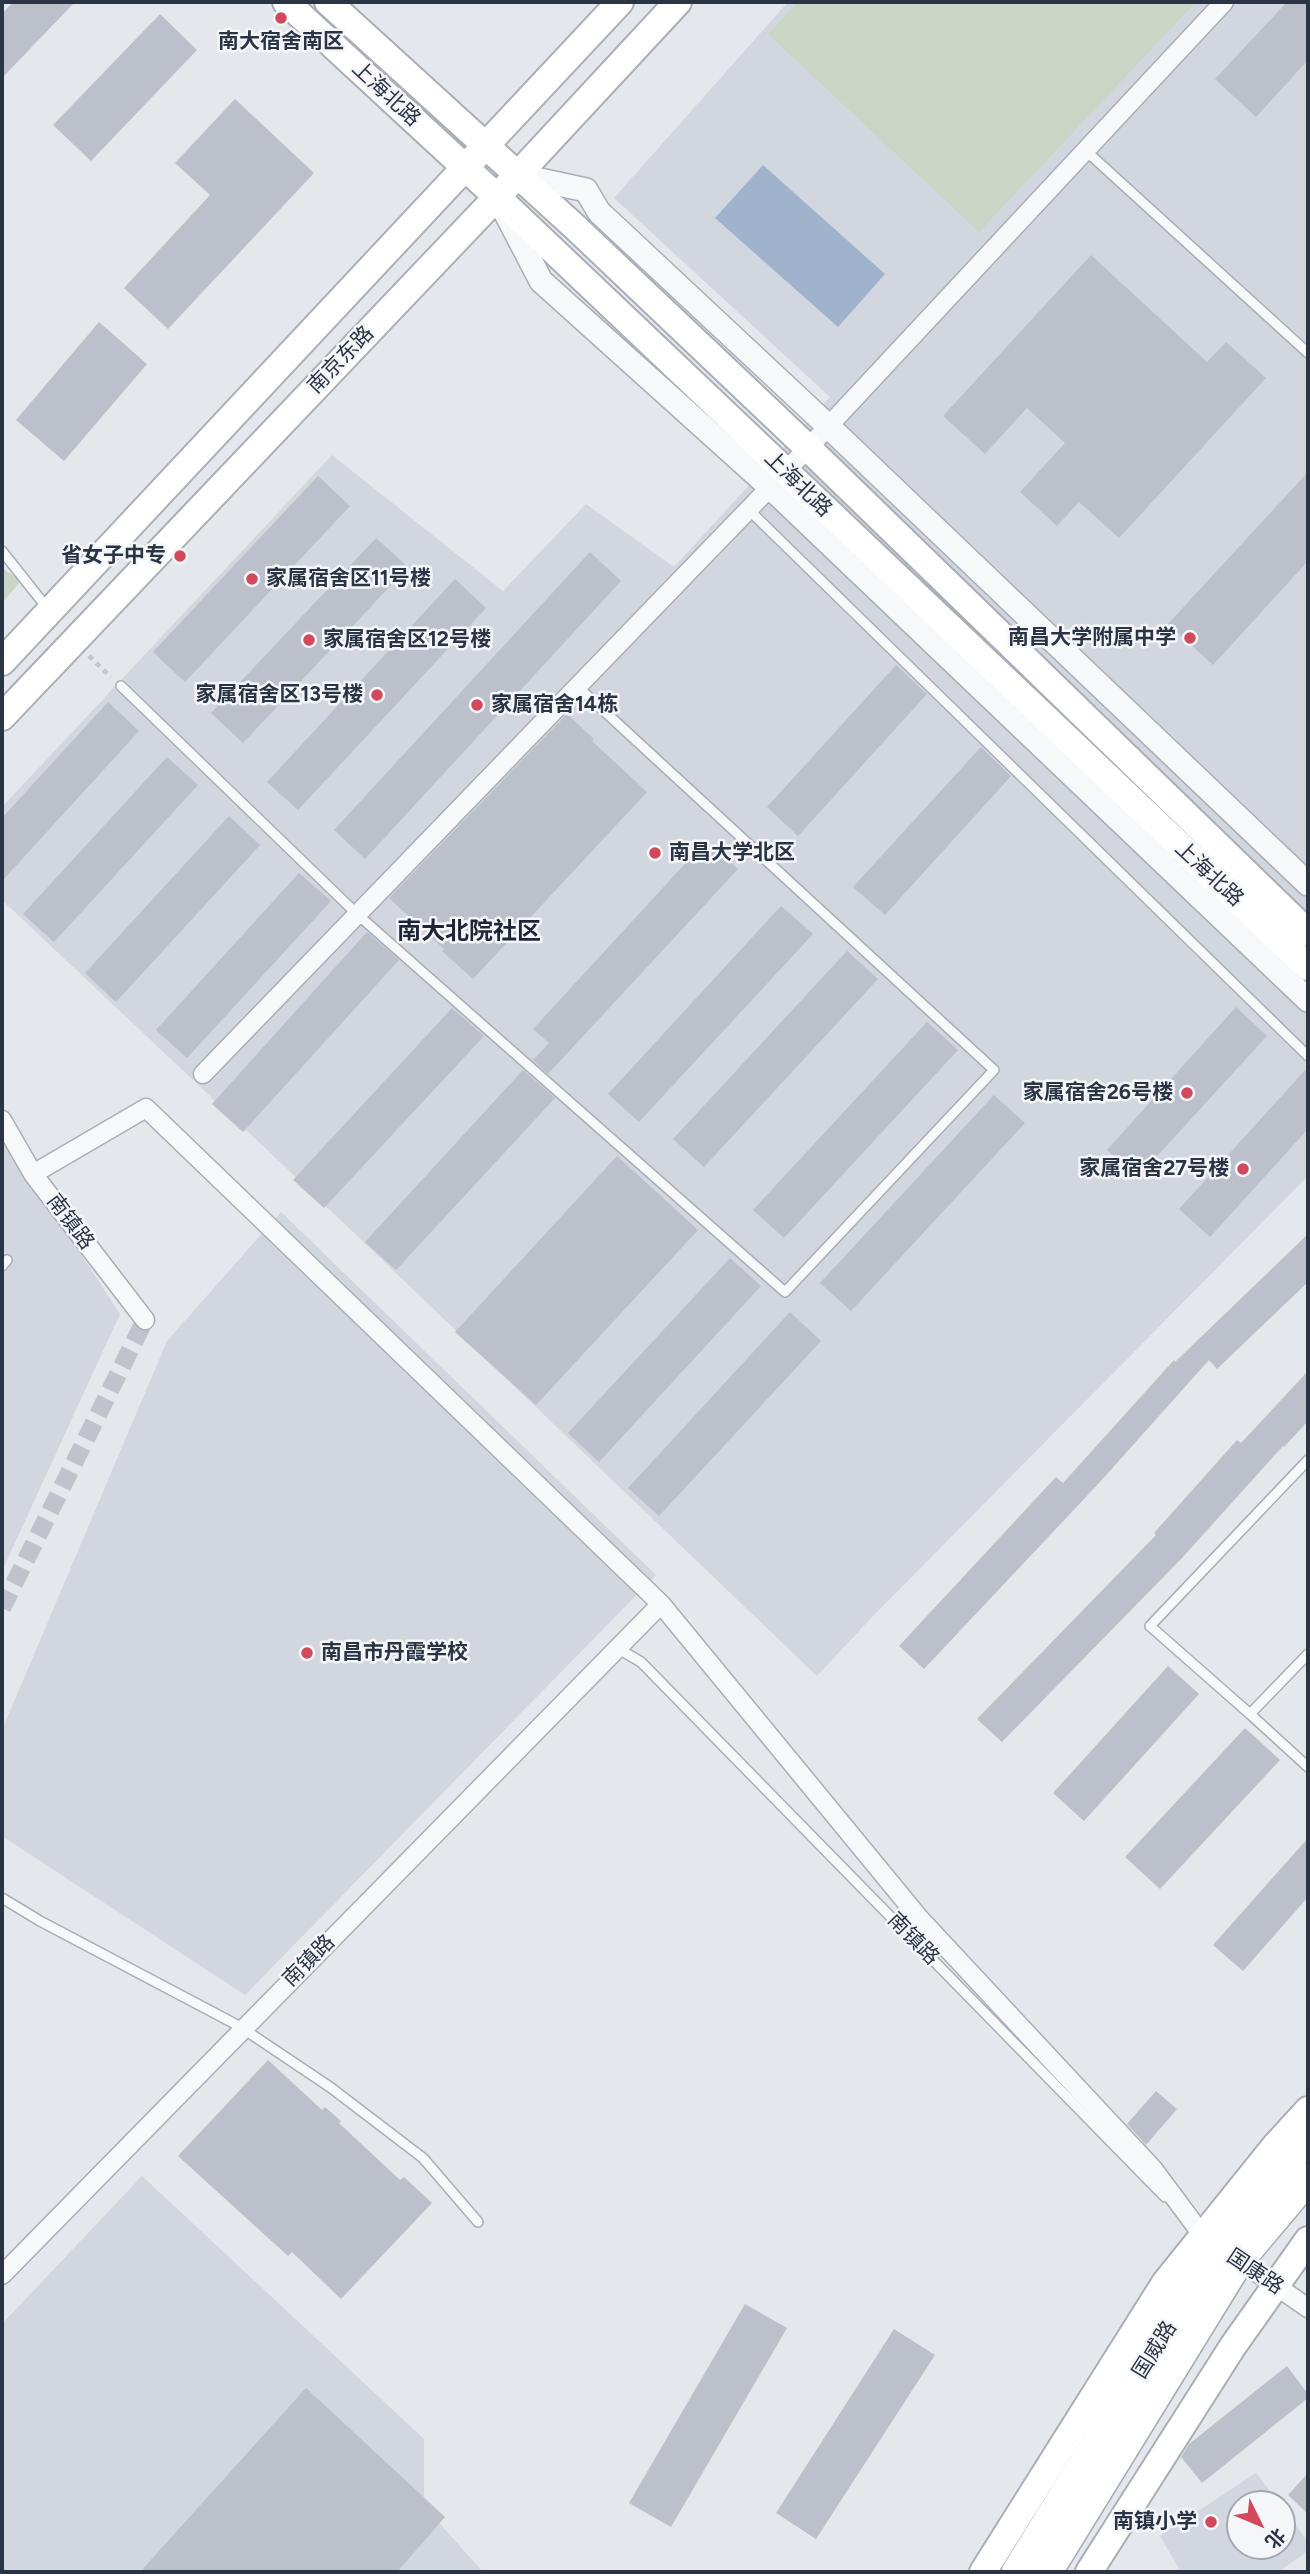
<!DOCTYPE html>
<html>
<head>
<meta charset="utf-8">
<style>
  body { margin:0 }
  #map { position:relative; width:1310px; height:2574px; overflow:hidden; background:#e4e7ec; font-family:Figtree,"Noto Sans SC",sans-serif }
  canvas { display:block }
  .frame { position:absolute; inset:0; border:4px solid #2b3445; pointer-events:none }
  .north { position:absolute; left:1226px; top:2490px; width:70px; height:70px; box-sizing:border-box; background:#f4f6f9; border:2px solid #a4a8b1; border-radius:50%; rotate:133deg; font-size:19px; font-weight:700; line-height:28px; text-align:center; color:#2b3445 }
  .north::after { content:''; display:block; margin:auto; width:24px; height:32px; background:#d1495b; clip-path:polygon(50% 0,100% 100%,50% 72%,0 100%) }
</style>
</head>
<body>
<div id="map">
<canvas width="1310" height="2574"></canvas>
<div class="frame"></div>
<div class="north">北</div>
</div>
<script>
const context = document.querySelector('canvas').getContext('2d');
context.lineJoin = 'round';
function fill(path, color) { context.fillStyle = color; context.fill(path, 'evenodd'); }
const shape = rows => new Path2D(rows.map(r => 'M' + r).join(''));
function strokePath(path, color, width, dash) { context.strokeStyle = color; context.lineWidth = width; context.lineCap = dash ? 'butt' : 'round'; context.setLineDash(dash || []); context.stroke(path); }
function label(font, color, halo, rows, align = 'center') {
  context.font = font + ' Figtree,"Noto Sans SC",sans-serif'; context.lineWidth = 5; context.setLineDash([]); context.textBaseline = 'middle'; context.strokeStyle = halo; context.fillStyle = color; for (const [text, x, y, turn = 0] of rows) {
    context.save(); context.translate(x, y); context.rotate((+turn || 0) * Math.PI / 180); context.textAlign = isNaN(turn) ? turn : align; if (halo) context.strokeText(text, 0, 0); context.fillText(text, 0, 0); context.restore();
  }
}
fill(shape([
  [788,2,1308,2,1308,1176,872,1617,817,1676,261,1144,2,900,2,807,332,455,503,591,586,504,674,567,830,397,614,198],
  [2,1133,120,1314,2,1571],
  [281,1212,656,1575,245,1995,2,1836,2,1730,167,1341],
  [142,2176,424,2439,424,2506,483,2572,2,2572,2,2324],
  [1256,2473,1280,2504,1240,2504,1240,2546,1282,2546,1282,2507,1308,2542,1308,2551,1278,2572,1181,2572,1160,2536]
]), '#d2d6de');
fill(shape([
  [798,2,1196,2,979,232,768,34],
  [2,568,21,581,2,603]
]), '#c9d6c5');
fill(shape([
  [763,165,885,274,838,327,715,218]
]), '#9fb4cc');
fill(shape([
  [13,2,75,2,2,78,2,14],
  [1287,2,1308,2,1308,60,1256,117,1215,79],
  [160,14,197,50,91,161,53,125],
  [235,99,314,173,168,329,124,288,210,195,175,163],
  [1091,255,1207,362,1226,342,1266,378,1119,538,1079,502,1057,526,1020,492,1065,443,1027,408,985,454,943,416],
  [99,322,147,364,64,461,16,420],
  [1308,472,1308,561,1213,665,1168,624],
  [318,476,350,506,185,682,153,652],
  [376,538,408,567,243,743,211,713],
  [590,552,621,581,365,859,334,830],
  [455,579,486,608,298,810,267,782],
  [896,665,927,694,798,836,767,807],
  [108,702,139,731,2,881,2,818],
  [567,714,594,739,592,741,647,792,473,979,442,951,444,949,389,898],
  [981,747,1011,776,885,915,853,887],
  [167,757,198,785,54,942,23,914],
  [229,816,260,845,116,1002,85,973],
  [706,841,738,869,548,1074,533,1060,549,1043,533,1029],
  [299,873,331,901,187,1058,156,1030],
  [781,906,813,934,639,1122,608,1094],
  [367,932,399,960,243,1132,212,1104],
  [847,951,878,979,704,1167,673,1139],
  [1236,1007,1267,1036,1137,1178,1107,1150],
  [452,1008,484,1036,324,1208,293,1180],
  [927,1022,958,1050,784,1238,753,1210],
  [1308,1067,1308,1129,1210,1237,1179,1209],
  [523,1070,555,1098,396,1270,365,1242],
  [994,1095,1025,1123,851,1311,820,1283],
  [617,1156,698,1230,536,1405,455,1332],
  [1308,1234,1308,1282,1217,1369,1209,1360,1100,1482,924,1669,899,1646,1056,1477,1063,1483,1174,1360,1175,1362],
  [730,1258,761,1286,599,1462,568,1433],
  [790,1312,821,1341,659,1516,628,1488],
  [1308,1371,1308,1421,1284,1447,1283,1446,1182,1558,1002,1742,977,1719,1156,1535,1154,1533,1237,1440,1241,1443],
  [1168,1666,1199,1694,1084,1821,1053,1793],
  [1245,1728,1280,1760,1160,1889,1125,1857],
  [1308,1838,1308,1897,1243,1971,1213,1945],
  [268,2060,322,2110,325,2107,341,2121,339,2123,400,2180,404,2177,432,2203,341,2299,292,2252,288,2256,178,2156],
  [1156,2091,1177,2109,1146,2145,1127,2124],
  [745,2304,787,2328,671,2527,629,2503],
  [894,2329,935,2355,816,2539,776,2513],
  [1287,2366,1308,2394,1308,2398,1202,2483,1181,2457,1189,2444],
  [306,2388,445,2517,397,2572,140,2572],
  [1308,2473,1308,2514,1288,2495]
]), '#bbc0ca');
strokePath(shape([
  [2,1608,145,1320]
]), '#bfc3cb', 18, [18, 9]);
const service = shape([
  [1084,149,1308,353],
  [749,510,1308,1056],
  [2,551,48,609],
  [121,686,358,915,785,1292,994,1070,579,688],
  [2,1266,7,1260],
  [617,1648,641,1662,1165,2197],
  [1308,1654,1250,1714,1308,1767],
  [1250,1714,1150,1626,1308,1460],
  [2,1898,40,1921,239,2026,330,2087,423,2158,478,2222]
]);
const minor = shape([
  [203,1074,808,448,1224,2],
  [2,1120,33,1174,145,1320],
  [33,1174,146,1108,661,1604,920,1919,1154,2170,1203,2236,1210,2241],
  [1233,2256,1308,2308],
  [2,2275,661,1604]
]);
const tertiary = shape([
  [517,175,586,190,599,212,828,426,1308,884],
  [502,206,541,281,770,487,1308,1000]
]);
const secondary = shape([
  [286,2,497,197,1308,967],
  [328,2,575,227,808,448,1308,933],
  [2,662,620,2],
  [2,717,497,197,678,2],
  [983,2572,1165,2283,1276,2145,1308,2110],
  [1089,2572,1233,2346,1308,2240]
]);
const primary = shape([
  [1017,2572,1218,2248,1292,2155,1308,2138],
  [1047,2572,1239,2260,1308,2178]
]);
strokePath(service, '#a9aeb7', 12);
strokePath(minor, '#a9aeb7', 21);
strokePath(tertiary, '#a9aeb7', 26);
strokePath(secondary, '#a9aeb7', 30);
strokePath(primary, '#a3abb8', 33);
strokePath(shape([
  [89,656,111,677]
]), '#c2c5cb', 4.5, [5, 5]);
strokePath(service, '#f7f8fa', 9);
strokePath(minor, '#f7f8fa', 18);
strokePath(tertiary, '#f7f8fa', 23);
strokePath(secondary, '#fff', 26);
strokePath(primary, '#fff', 30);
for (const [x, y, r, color] of [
  [281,18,7,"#d1495b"],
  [180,556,7,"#d1495b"],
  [252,579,7,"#d1495b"],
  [1190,638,7,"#d1495b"],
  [309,640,7,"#d1495b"],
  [377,695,7,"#d1495b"],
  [477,705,7,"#d1495b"],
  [655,853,7,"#d1495b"],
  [1187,1093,7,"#d1495b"],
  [1243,1169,7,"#d1495b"],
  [307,1653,7,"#d1495b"],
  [1211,2522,7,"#d1495b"]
]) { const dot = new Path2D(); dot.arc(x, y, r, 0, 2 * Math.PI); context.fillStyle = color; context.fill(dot); strokePath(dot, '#f4f6f9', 2.5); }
label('bold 21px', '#2b3445', '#f4f6f9', [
  ["南大宿舍南区",281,42,"center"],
  ["省女子中专",166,556],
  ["家属宿舍区11号楼",266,579,"left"],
  ["南昌大学附属中学",1176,638],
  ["家属宿舍区12号楼",323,640,"left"],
  ["家属宿舍区13号楼",363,695],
  ["家属宿舍14栋",491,705,"left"],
  ["南昌大学北区",669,853,"left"],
  ["家属宿舍26号楼",1173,1093],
  ["家属宿舍27号楼",1229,1169],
  ["南昌市丹霞学校",321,1653,"left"],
  ["南镇小学",1197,2522]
], 'right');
label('21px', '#2b3445', '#f4f6f9', [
  ["上海北路",386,94,43],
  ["南京东路",341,360,-46],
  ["上海北路",798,484,44],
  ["上海北路",1209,874,43],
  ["南镇路",70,1222,53],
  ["南镇路",913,1939,46],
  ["南镇路",309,1961,-45],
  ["国康路",1255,2272,34],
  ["国威路",1155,2350,-58]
]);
label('bold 24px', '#1d2536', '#f4f6f9', [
  ["南大北院社区",469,932]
]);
</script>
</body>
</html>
